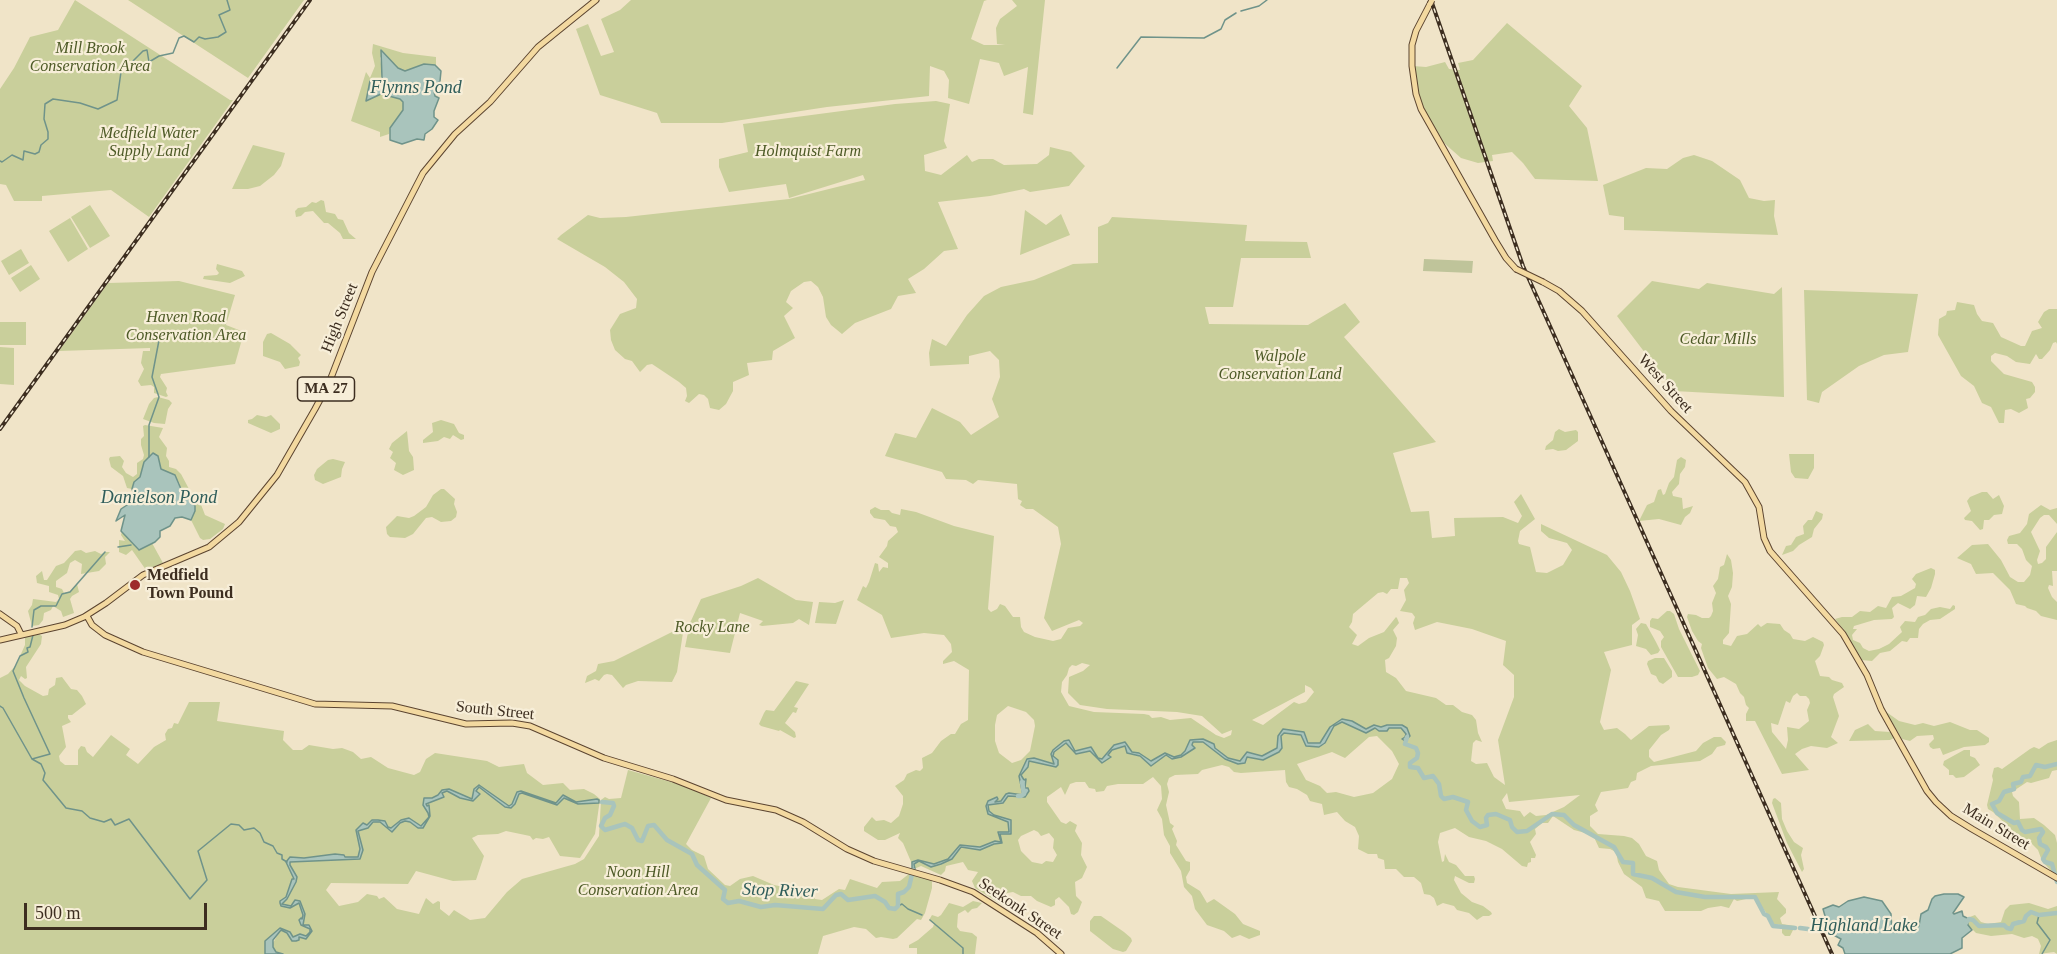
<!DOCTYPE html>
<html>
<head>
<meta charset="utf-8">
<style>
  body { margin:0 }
  #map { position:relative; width:2057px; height:954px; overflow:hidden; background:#f0e4c8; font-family:"Times New Roman",serif }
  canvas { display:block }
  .scale { position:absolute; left:24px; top:903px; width:183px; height:27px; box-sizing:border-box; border:3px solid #3d2e20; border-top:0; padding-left:8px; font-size:18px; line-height:21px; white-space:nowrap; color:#3d2e20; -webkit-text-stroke:4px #f7eed8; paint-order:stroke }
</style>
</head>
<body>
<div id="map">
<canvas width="2057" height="954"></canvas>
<div class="scale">500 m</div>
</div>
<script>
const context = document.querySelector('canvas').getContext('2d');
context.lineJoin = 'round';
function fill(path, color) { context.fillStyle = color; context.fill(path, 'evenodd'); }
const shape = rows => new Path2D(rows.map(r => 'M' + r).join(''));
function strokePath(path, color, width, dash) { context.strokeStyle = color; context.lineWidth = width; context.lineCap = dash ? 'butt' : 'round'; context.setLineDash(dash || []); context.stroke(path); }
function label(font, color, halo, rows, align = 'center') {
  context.font = font + ' "Times New Roman",serif'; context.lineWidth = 4.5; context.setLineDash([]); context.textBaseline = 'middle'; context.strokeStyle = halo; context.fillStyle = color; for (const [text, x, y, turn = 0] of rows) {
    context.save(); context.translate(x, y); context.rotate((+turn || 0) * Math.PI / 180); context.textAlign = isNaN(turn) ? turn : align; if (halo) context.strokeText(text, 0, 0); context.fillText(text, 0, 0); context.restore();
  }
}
fill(shape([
  [75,0,230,100,233,100,149,217,111,190,42,196,42,201,14,201,6,185,0,184,0,89,14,68,30,37,58,30],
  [128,0,304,0,248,78],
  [631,0,987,0,984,1,971,39,984,45,1005,45,997,44,996,28,1000,19,1017,6,1012,0,1045,0,1033,115,1023,113,1028,67,1004,76,999,63,980,59,969,104,948,98,949,80,944,71,930,66,929,96,827,107,722,123,661,123,657,113,600,95,576,29,588,24,601,56,614,52,601,19,620,10],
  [1507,23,1582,86,1569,106,1587,128,1598,181,1535,179,1523,163,1512,152,1492,155,1493,161,1478,163,1461,158,1435,135,1421,108,1413,66,1426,67,1445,62,1449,69,1460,70,1458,63,1473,60],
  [373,44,403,53,436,57,436,66,430,64,405,71,398,68,384,53,380,58,382,70,381,80,370,81,366,101,377,95,384,94,400,99,403,102,404,110,390,128,389,134,380,137,380,132,351,121,366,72,370,78,375,66,372,53],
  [936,101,950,104,944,141,947,148,924,155,925,171,941,175,967,155,972,162,979,159,993,159,1004,165,1037,164,1049,155,1050,147,1071,152,1085,166,1069,186,1030,192,1024,189,990,196,938,202,958,249,944,251,924,269,908,279,916,293,898,296,891,309,855,323,842,334,831,325,826,317,823,297,818,287,811,281,804,282,791,291,786,302,793,308,784,316,795,338,773,351,772,360,747,363,749,375,733,382,733,391,726,404,719,410,710,408,708,399,704,395,699,394,689,403,685,401,687,396,686,388,679,382,652,364,647,365,640,372,632,361,625,359,615,350,611,340,610,330,620,314,636,308,637,299,624,282,605,267,557,239,561,235,588,215,600,218,626,217,789,199,865,180,863,175,789,198,786,184,729,192,719,167,719,159,748,152,743,124,895,104],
  [253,145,285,153,281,166,274,175,260,186,248,189,232,189],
  [1694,155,1712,161,1740,180,1749,198,1764,201,1775,200,1774,216,1778,235,1624,230,1624,217,1609,215,1603,185,1646,168,1667,169,1683,158],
  [321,200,324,201,326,212,335,214,338,219,343,220,349,233,356,239,343,239,340,233,328,223,324,223,313,211,305,212,301,216,296,217,295,211,298,208,306,207,312,202,316,203],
  [90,205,110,236,90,248,71,217],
  [1025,210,1046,225,1061,214,1070,235,1020,255],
  [1112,217,1247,225,1245,241,1307,242,1311,258,1241,258,1233,307,1205,307,1209,324,1308,325,1345,303,1360,322,1344,337,1436,442,1393,453,1411,512,1429,511,1432,538,1455,536,1454,518,1503,517,1518,523,1522,516,1514,502,1521,494,1535,519,1520,531,1518,541,1519,544,1530,547,1536,572,1547,573,1563,565,1572,550,1567,543,1549,538,1541,531,1541,524,1607,555,1621,572,1630,591,1640,619,1632,625,1632,645,1604,652,1611,670,1600,722,1604,730,1617,728,1625,734,1631,740,1649,726,1669,725,1670,728,1669,730,1661,735,1649,750,1649,757,1654,762,1696,751,1703,743,1714,737,1721,737,1726,742,1725,745,1717,747,1712,754,1700,761,1651,766,1637,773,1636,780,1631,782,1628,788,1601,792,1595,805,1598,811,1590,816,1590,826,1598,834,1624,836,1632,838,1639,844,1646,856,1657,861,1659,870,1669,884,1678,887,1731,894,1779,892,1777,899,1786,909,1786,913,1780,918,1782,924,1795,926,1790,936,1785,936,1782,933,1782,925,1774,924,1755,897,1737,901,1734,899,1729,908,1721,906,1708,908,1701,911,1665,911,1659,901,1646,898,1642,887,1624,874,1618,862,1616,852,1610,849,1599,848,1593,835,1574,830,1553,816,1548,823,1542,823,1535,829,1536,834,1530,842,1536,855,1535,858,1531,858,1531,862,1528,863,1527,867,1522,866,1502,849,1486,841,1469,837,1455,828,1440,833,1438,842,1442,862,1444,861,1445,854,1449,862,1456,865,1465,876,1474,876,1475,879,1474,883,1469,883,1455,876,1454,880,1461,893,1472,902,1483,906,1491,912,1492,914,1489,916,1483,916,1477,920,1469,913,1457,910,1454,906,1443,903,1437,906,1434,898,1430,895,1424,894,1421,883,1414,877,1404,877,1396,869,1385,869,1384,860,1378,858,1377,854,1368,854,1358,849,1359,836,1355,827,1345,821,1337,812,1324,815,1322,804,1310,801,1307,795,1297,789,1289,787,1286,782,1285,770,1241,773,1234,772,1229,767,1222,765,1202,770,1198,774,1175,775,1169,778,1167,784,1169,792,1166,805,1170,823,1174,826,1172,829,1177,841,1176,845,1186,861,1190,862,1190,870,1186,877,1187,883,1200,891,1207,903,1214,899,1235,914,1243,924,1260,931,1260,935,1249,939,1240,935,1232,938,1224,931,1207,925,1195,909,1192,896,1184,887,1181,871,1170,853,1170,846,1164,835,1162,819,1157,810,1162,799,1161,786,1153,777,1143,784,1118,784,1107,786,1104,791,1096,792,1095,789,1089,788,1085,782,1076,782,1070,784,1065,795,1061,787,1047,797,1047,802,1061,822,1066,824,1070,821,1077,825,1075,831,1082,843,1081,855,1087,867,1082,878,1075,882,1076,896,1082,902,1078,912,1074,915,1071,914,1069,907,1059,897,1055,900,1055,905,1051,907,1037,901,1031,896,1021,896,1013,892,1007,893,1006,902,1004,905,1001,904,975,888,972,881,978,872,968,870,963,862,946,866,945,871,941,875,921,866,914,869,912,868,913,862,912,864,903,843,898,838,900,833,885,840,878,840,864,831,864,827,872,817,876,821,884,820,891,823,899,816,903,804,903,796,895,786,904,780,907,774,916,770,920,771,923,768,922,758,932,753,941,741,951,734,955,734,961,724,968,720,969,670,954,661,943,664,943,661,952,652,951,644,944,635,924,633,891,638,882,615,857,600,863,586,866,588,869,582,875,563,878,564,879,572,883,567,888,568,888,563,879,557,887,546,888,541,898,532,896,527,890,526,885,520,874,518,870,513,870,510,875,507,881,510,889,510,892,513,900,515,901,509,916,512,954,526,994,536,988,609,991,612,997,609,1000,604,1005,606,1013,617,1020,617,1021,627,1024,632,1035,637,1053,641,1061,639,1068,628,1080,626,1083,623,1079,620,1052,631,1044,618,1061,544,1058,527,1033,509,1026,509,1020,505,1022,501,1018,499,1017,484,978,480,973,484,966,480,946,479,942,472,885,456,895,433,916,438,932,408,960,422,971,435,999,417,992,399,1000,377,999,360,990,351,969,356,969,364,930,366,929,353,932,339,946,346,967,315,984,296,1001,287,1034,280,1073,264,1098,263,1098,227,1108,223],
  [1400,578,1407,578,1409,583,1404,590,1406,600,1400,611,1412,613,1415,617,1413,623,1415,630,1437,622,1472,629,1506,641,1503,665,1514,675,1514,697,1498,740,1505,785,1494,777,1487,763,1476,764,1471,761,1473,743,1476,740,1482,742,1478,733,1476,720,1472,715,1462,712,1453,705,1446,705,1436,698,1406,691,1396,678,1386,672,1385,660,1389,658,1396,646,1397,638,1393,630,1399,623,1397,618,1396,617,1384,632,1369,638,1358,646,1352,644,1357,635,1349,627,1352,622,1353,614,1378,593,1383,592,1387,594,1391,589,1398,589],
  [1082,663,1090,665,1083,671,1069,677,1068,693,1080,705,1107,709,1177,712,1202,716,1222,734,1232,730,1231,735,1224,738,1216,735,1191,718,1170,720,1161,717,1152,718,1149,715,1144,714,1094,712,1069,706,1061,692,1062,682,1067,675,1069,668,1072,665,1076,666],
  [1305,685,1311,688,1314,692,1306,702,1299,704,1294,702,1263,725,1252,720,1305,692],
  [1008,706,1026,712,1034,720,1035,726,1030,751,1021,760,1012,763,999,753,995,741,995,725,997,715],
  [1342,719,1352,721,1366,729,1374,725,1381,728,1387,725,1402,725,1406,728,1410,736,1405,741,1402,739,1406,737,1406,734,1401,728,1389,728,1387,731,1380,731,1375,728,1366,733,1342,722,1334,726,1325,744,1319,747,1306,746,1301,735,1284,733,1281,736,1282,748,1279,752,1263,760,1247,757,1246,763,1238,764,1225,759,1203,742,1193,742,1192,745,1195,748,1181,757,1172,759,1166,755,1151,766,1139,756,1127,753,1125,746,1112,750,1108,755,1111,757,1102,763,1091,751,1076,754,1066,743,1054,752,1053,756,1058,760,1056,767,1029,761,1028,767,1021,775,1024,780,1026,780,1025,788,1028,788,1029,791,1025,797,1008,796,1003,803,988,805,989,811,994,815,1011,820,1011,834,1000,834,1002,843,994,844,980,850,960,847,966,845,980,847,995,841,1001,842,998,832,1009,832,1008,822,988,814,986,806,988,801,997,797,998,799,995,802,1001,801,1006,794,1009,793,1023,795,1019,776,1027,759,1034,758,1055,764,1051,754,1064,742,1069,740,1075,751,1091,747,1098,758,1102,759,1114,745,1125,742,1132,752,1139,753,1151,762,1165,753,1174,757,1181,755,1185,751,1190,740,1203,739,1214,744,1215,747,1228,758,1240,761,1247,752,1262,756,1277,748,1278,736,1283,729,1304,732,1309,743,1320,743,1330,727],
  [1377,736,1392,751,1399,764,1392,779,1373,793,1354,797,1336,792,1327,793,1320,786,1306,780,1297,764,1332,752,1345,758,1369,737],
  [1507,793,1509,802,1580,795,1564,807,1546,815,1536,816,1530,812,1524,817,1520,811,1506,809,1502,800],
  [1034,830,1038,832,1041,836,1049,833,1054,839,1053,848,1057,855,1053,862,1046,861,1042,864,1032,862,1021,851,1018,840,1021,836],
  [70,218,88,249,68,262,49,231],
  [21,249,29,263,9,275,1,261],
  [217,264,242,271,245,276,230,283,203,279,204,276,217,275,219,273,216,269],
  [31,265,40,279,20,292,11,278],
  [179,281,235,295,226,325,244,332,235,364,161,374,160,377,167,388,166,392,168,396,166,397,154,393,154,387,151,385,141,386,138,381,144,369,141,363,143,351,150,351,150,348,59,351,108,283],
  [1652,281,1699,289,1707,283,1774,294,1782,287,1784,397,1674,391,1617,316],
  [1804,290,1918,294,1908,352,1884,355,1859,366,1822,392,1819,403,1807,400],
  [1957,302,1974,305,1977,314,1982,321,1993,323,2001,337,2021,346,2025,346,2032,331,2042,328,2038,322,2044,312,2049,309,2057,309,2057,344,2056,342,2053,343,2050,350,2042,359,2039,359,2036,354,2030,364,2016,362,2007,356,1995,353,1991,356,1991,361,2004,374,2032,382,2035,387,2035,392,2030,398,2026,399,2028,408,2019,413,2011,409,2005,410,2004,423,1999,423,1991,407,1982,403,1974,386,1961,376,1938,335,1939,319,1946,315,1947,311,1955,310],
  [0,322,26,322,26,345,0,345],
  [271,333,290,344,301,355,298,358,300,362,299,366,285,369,280,362,263,356,263,342,267,334],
  [0,347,14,348,14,385,0,384],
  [158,397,169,400,172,403,168,409,165,424,154,423,143,419,149,404,154,398],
  [257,415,266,417,271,415,280,424,280,429,271,433,248,423,248,420,252,419],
  [441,420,454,424,459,433,464,435,464,439,461,440,453,435,450,439,444,437,438,441,423,443,423,440,433,432,432,423],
  [145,425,163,428,159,437,167,448,166,456,169,461,169,467,176,469,181,474,189,489,200,502,205,515,225,524,223,529,210,539,203,540,200,538,191,520,195,511,195,506,181,489,179,482,160,469,153,453,144,462,140,477,134,482,132,489,127,488,123,476,111,467,109,459,110,457,120,456,124,461,122,467,126,473,133,477,137,474,137,463,143,459,144,455,141,445,141,439,144,436,143,426],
  [1559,429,1565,432,1576,430,1578,432,1578,441,1566,450,1558,451,1553,449,1545,450,1546,446,1553,440,1555,432],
  [407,431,409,451,413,457,414,470,403,475,394,470,396,463,390,458,393,452,389,449,392,443],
  [1789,454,1814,454,1814,468,1808,479,1795,478,1791,472],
  [1681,457,1686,460,1685,467,1680,474,1679,484,1672,492,1673,496,1682,498,1683,509,1693,506,1690,513,1685,517,1681,525,1659,519,1639,521,1647,505,1654,502,1658,490,1661,489,1663,495,1665,494,1669,483,1674,477,1677,460],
  [333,459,345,462,342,469,341,477,323,484,315,480,314,475,317,469,328,460],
  [441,489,444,489,455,499,454,504,457,512,456,517,451,521,441,522,432,517,426,518,413,534,405,538,390,537,387,534,386,527,397,516,409,518,414,516,426,507,433,495],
  [1982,492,1987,492,1993,499,1999,495,2004,506,2002,514,1994,515,1989,520,1984,520,1983,529,1980,530,1972,521,1965,520,1964,518,1971,511,1967,501,1970,497],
  [2041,505,2050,510,2057,508,2057,524,2049,515,2044,515,2040,518,2031,532,2040,551,2037,560,2038,564,2042,563,2046,559,2046,547,2057,532,2057,571,2052,571,2053,586,2049,585,2048,588,2052,597,2057,602,2057,620,2041,616,2036,611,2027,608,2025,606,2016,604,2010,590,1993,573,1976,574,1971,564,1957,558,1972,545,1988,544,2001,560,2010,577,2018,582,2024,582,2030,575,2032,566,2026,560,2022,549,2017,544,2008,544,2007,540,2009,536,2020,533,2027,524,2029,514],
  [1816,511,1823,514,1822,519,1814,529,1812,537,1799,545,1793,551,1782,555,1786,546,1791,545,1796,537,1804,534,1803,526,1808,520,1812,520],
  [122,531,138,550,152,543,163,563,146,570,132,550,126,555,119,552,119,540,125,541,121,535],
  [81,550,86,553,95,551,101,554,106,552,110,552,105,557,106,564,99,571,81,574,82,564,75,560,70,563,67,573,56,581,56,587,62,589,64,593,71,591,77,584,79,592,72,596,70,599,74,613,63,617,61,611,53,606,51,610,44,613,43,620,39,625,32,626,28,611,32,605,33,599,56,602,59,599,58,595,49,592,49,586,37,583,36,576,42,571,44,580,47,580,56,566,64,563,75,551],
  [1727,554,1731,560,1733,573,1732,587,1728,596,1731,604,1729,633,1723,640,1723,644,1731,646,1737,636,1747,634,1758,624,1761,627,1767,623,1780,624,1784,630,1790,634,1793,639,1805,641,1813,637,1823,642,1824,645,1820,656,1815,661,1820,676,1829,677,1832,680,1842,683,1844,687,1834,694,1833,697,1839,716,1831,737,1838,743,1827,748,1811,746,1802,749,1795,754,1809,770,1782,774,1755,721,1746,721,1746,714,1749,708,1746,705,1744,697,1740,693,1736,684,1724,677,1717,679,1708,668,1701,648,1702,644,1698,641,1692,631,1687,617,1688,614,1696,615,1702,618,1709,618,1711,616,1713,611,1712,603,1716,593,1713,586,1718,579,1720,567,1724,565],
  [1797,693,1800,696,1806,696,1809,699,1810,703,1807,710,1809,721,1799,729,1787,727,1788,740,1786,749,1772,732,1771,723,1778,725,1786,701,1790,703,1793,696],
  [1931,568,1935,570,1935,574,1931,588,1926,597,1917,596,1915,605,1910,609,1898,603,1892,608,1894,617,1892,619,1874,620,1854,626,1853,629,1857,629,1852,635,1853,640,1860,643,1863,648,1869,651,1879,649,1889,644,1902,632,1900,627,1905,621,1915,622,1918,617,1925,615,1931,609,1940,607,1950,609,1953,605,1955,606,1955,609,1940,619,1930,620,1923,624,1919,629,1918,638,1910,638,1907,642,1902,641,1890,651,1880,653,1872,661,1861,660,1846,633,1835,619,1842,617,1852,617,1860,611,1870,612,1878,606,1886,608,1892,597,1901,596,1915,588,1916,584,1912,579,1916,574],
  [758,578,796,600,813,602,809,625,799,619,793,623,762,626,759,625,763,621,740,613,730,653,685,647,690,623,701,599,741,586],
  [844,600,836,624,815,623,819,602,835,603],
  [1667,611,1670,611,1674,614,1679,629,1700,671,1698,675,1692,677,1678,677,1661,647,1661,641,1664,637,1660,631,1650,627,1650,621,1652,618,1658,619],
  [1641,623,1646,624,1656,642,1660,650,1658,653,1651,655,1646,649,1636,646,1638,635,1636,629],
  [684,626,677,672,672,682,638,681,626,685,623,688,612,675,607,674,604,675,599,681,595,679,585,683,587,676,596,671,598,664,614,661],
  [37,633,42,636,41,644,26,667,27,678,25,679,21,676,19,680,25,686,43,696,48,695,49,689,55,685,56,678,62,677,71,689,77,690,82,696,86,704,72,715,68,715,68,718,71,722,62,726,66,747,59,756,60,761,65,765,78,765,78,750,81,746,85,747,87,752,93,757,111,735,130,749,126,755,138,764,154,747,166,740,165,734,168,729,172,728,174,723,178,724,189,702,220,702,217,721,284,731,283,740,293,750,302,750,309,745,333,749,342,748,353,752,361,759,371,757,388,768,414,775,420,772,426,759,435,753,487,761,499,767,524,764,527,773,543,785,563,783,570,790,584,789,594,794,600,799,595,834,580,858,560,856,549,837,543,839,536,838,533,840,530,836,506,831,498,834,478,835,472,838,484,856,476,880,453,881,416,871,408,884,331,883,326,890,339,906,358,902,367,894,377,896,379,899,384,897,397,909,419,914,426,898,433,904,438,901,440,902,440,909,449,916,454,910,470,920,485,918,507,892,522,879,575,864,584,859,599,836,601,800,605,797,609,799,621,798,628,770,689,787,711,798,686,844,692,850,704,856,708,869,725,885,730,886,740,879,753,876,774,885,784,887,795,895,814,893,815,899,822,900,839,889,845,890,850,879,877,888,882,882,900,881,910,873,932,880,932,888,925,913,921,920,917,919,897,938,893,939,881,937,876,938,866,929,854,927,823,936,818,954,267,954,278,934,266,944,265,954,0,954,0,678,8,674,16,665,25,645,25,636],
  [1655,658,1664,658,1672,671,1672,677,1663,684,1659,682,1656,676,1651,674,1647,664,1648,661],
  [796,681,809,684,794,707,798,708,796,713,793,712,785,723,795,732,796,737,794,738,780,730,779,731,761,726,759,724,764,713,766,710,774,711],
  [1885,711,1899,721,1915,725,1923,723,1934,726,1950,722,1970,730,1977,730,1989,738,1989,742,1985,745,1964,747,1943,755,1940,748,1933,749,1930,747,1929,744,1934,739,1933,735,1917,736,1910,741,1902,739],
  [1868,724,1875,731,1890,732,1892,733,1894,738,1890,740,1849,741,1855,730],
  [2057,740,2057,770,2052,771,2049,778,2031,783,2027,782,2012,792,2013,796,2019,802,2020,819,2034,818,2044,825,2055,835,2057,843,2057,875,2054,874,2042,861,2038,850,2030,842,2014,832,1993,812,1988,809,1987,805,1993,780,1992,776,1994,768,1998,767,2002,769,2030,749,2034,747,2039,749,2048,743],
  [1964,750,1970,750,1970,756,1975,758,1980,765,1964,777,1956,778,1953,775,1949,775,1949,770,1943,765,1944,761],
  [1775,798,1781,803,1782,819,1787,831,1794,842,1803,848,1801,855,1804,869,1802,872,1787,843,1772,803,1773,799],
  [973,901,982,903,977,908,972,909,968,913,965,910,958,914,957,927,960,931,972,933,977,937,975,954,917,954,917,948,909,948,909,945,918,940,933,927,934,924,929,920,932,915,938,917,941,915,949,903,963,907],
  [2029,903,2048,909,2057,906,2057,954,2054,952,2039,954,2041,946,2038,939,2032,936,2024,938,2012,934,1991,936,1976,933,1968,925,1967,918,1975,915,1981,922,1988,924,2001,922,2005,910,2010,905],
  [1094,916,1101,916,1124,932,1131,938,1132,941,1126,951,1123,952,1113,949,1090,931,1090,921]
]), '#c9cf9b');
fill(shape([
  [1424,259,1473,261,1472,273,1423,271]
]), '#bfc49a');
const water = shape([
  [381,50,398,68,405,71,424,64,435,65,441,71,440,81,435,87,434,92,435,96,439,98,434,111,434,117,438,120,432,129,425,134,424,140,417,139,402,144,390,140,390,128,403,110,403,102,400,99,381,94,366,101,370,81,381,80,382,78,381,50],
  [153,453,158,456,161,469,175,475,181,489,195,506,195,511,191,520,182,517,175,518,170,526,160,531,160,537,155,542,139,550,121,531,125,515,116,521,121,509,130,503,135,497,132,489,134,482,140,477,144,462,153,453],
  [1342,719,1352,721,1366,729,1374,725,1381,727,1387,725,1402,725,1407,728,1410,736,1405,741,1402,739,1405,737,1406,734,1401,728,1389,728,1387,731,1379,731,1375,728,1366,733,1342,722,1334,726,1325,743,1319,747,1306,746,1301,735,1284,733,1281,736,1282,748,1279,752,1263,760,1247,757,1245,763,1238,764,1225,759,1203,742,1193,742,1192,745,1195,748,1181,757,1172,759,1166,755,1151,766,1140,756,1127,753,1125,746,1112,750,1108,755,1111,757,1102,763,1090,751,1076,754,1066,743,1054,752,1053,756,1058,760,1058,765,1056,767,1029,761,1028,767,1021,775,1024,780,1026,779,1025,788,1028,788,1029,791,1025,797,1008,796,1003,803,988,805,989,811,994,815,1011,820,1011,834,1000,834,1002,843,994,844,980,850,961,847,952,859,941,864,931,867,919,861,914,864,915,869,912,868,912,862,918,860,934,864,948,859,960,845,980,847,995,841,1001,842,998,832,1009,832,1008,822,988,814,986,806,988,801,997,797,998,799,995,802,1001,801,1006,794,1009,793,1023,795,1019,776,1027,759,1034,758,1054,764,1051,754,1053,750,1064,741,1069,740,1075,751,1091,747,1098,758,1102,759,1114,745,1125,742,1132,752,1139,753,1151,761,1165,753,1174,757,1181,755,1185,751,1190,740,1203,739,1214,744,1215,748,1228,758,1240,761,1247,752,1262,756,1277,748,1278,736,1283,729,1304,732,1308,743,1320,743,1330,727,1342,719],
  [479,785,509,806,512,804,517,792,521,791,556,803,563,795,576,802,597,799,599,800,599,803,578,804,564,798,557,805,522,793,519,794,515,804,511,808,505,807,479,787,476,791,480,794,473,801,460,798,447,791,442,793,444,797,426,804,427,806,429,805,430,816,423,828,418,828,410,822,405,821,400,823,392,832,380,822,373,822,368,828,358,831,363,850,360,859,290,862,290,865,297,877,296,882,287,899,282,904,291,906,295,900,300,901,305,914,303,925,309,925,312,931,306,939,299,937,299,940,296,941,292,941,287,933,281,930,273,940,273,947,276,952,283,954,265,954,265,941,280,928,290,932,293,937,300,934,306,936,310,932,310,929,301,925,299,920,301,918,302,919,303,915,299,903,290,908,281,906,280,903,280,901,286,897,292,879,294,879,286,862,290,857,304,858,335,854,344,855,345,857,358,857,360,849,356,830,363,823,367,825,372,820,378,820,385,821,388,827,391,828,401,820,409,818,421,826,429,817,428,813,423,805,424,798,432,798,438,795,442,790,449,789,472,799,474,789,479,785],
  [1944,894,1958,894,1964,897,1953,913,1954,914,1962,911,1963,916,1967,918,1968,925,1972,930,1962,938,1962,948,1950,954,1845,954,1843,948,1838,945,1841,939,1826,931,1823,924,1825,916,1823,909,1833,905,1839,907,1848,901,1864,897,1882,901,1891,914,1892,932,1912,931,1919,926,1921,914,1928,910,1932,899,1935,896,1944,894]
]);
fill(water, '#a9c4bc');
strokePath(water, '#6f938a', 1.5);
strokePath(shape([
  [1241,11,1259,6,1267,0],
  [1117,68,1141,37,1204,38,1221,29,1225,20,1236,13],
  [0,161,2,162,12,155,23,160,24,151,35,154,39,152,41,145,48,139,48,132,44,119,45,104,53,99,80,103,98,109,117,100,122,65,128,66,143,51,147,50,149,62,159,56,173,53,179,38,184,36,194,42,199,37,205,39,218,37,226,32,219,15,230,10,227,0],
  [149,457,149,425,159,397,152,377,160,335],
  [118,547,131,545],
  [32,627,34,610,41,606,56,606,62,594,70,592,105,552],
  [0,706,3,708,32,759,41,764,45,773,43,780,66,808,82,811,90,818,104,822,111,819,115,825,129,819,190,899,207,880,198,851,231,824,239,825,244,830,254,828,260,833,264,842,273,846,277,853,282,855,282,859,287,862],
  [32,759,50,754,24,698,13,671,20,656,28,652,27,648,30,647,33,635],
  [898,906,902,904,908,909,922,915],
  [2039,915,2037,923,2050,940,2042,954],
  [930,920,963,948,963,954]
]), '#6f938a', 1.5);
strokePath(shape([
  [1407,737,1405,744,1416,748,1418,753,1417,758,1410,763,1410,767,1418,768,1424,778,1433,776,1439,784,1441,796,1444,799,1453,797,1468,802,1466,810,1472,821,1480,827,1487,825,1486,818,1488,815,1496,814,1510,820,1512,827,1517,832,1527,831,1552,814,1564,815,1574,825,1614,847,1623,862,1633,863,1633,874,1652,878,1676,892,1705,897,1755,897,1764,914,1768,916,1773,926,1795,928],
  [2057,764,2045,767,2036,765,2030,776,2023,777,2021,782,2013,784,2014,789,2004,792,1999,801,1992,804,1997,813,2014,823,2018,822,2022,830,2025,832,2041,829,2043,832,2039,838,2040,844,2046,847,2048,850,2043,859,2045,862,2052,864,2057,882],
  [1018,796,1021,796,1024,794,1022,782],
  [602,802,613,803,614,806,610,815,605,818,601,826,605,830,625,824,632,828,638,840,642,841,648,826,654,825,667,840,692,854,697,865,725,890,723,899,728,903,739,901,761,907,775,905,823,909,836,895,841,894,848,900,875,896,885,902,889,908,895,909,898,906,898,894,904,892,909,887,913,870],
  [1964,925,1969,919,1973,920,1979,926,2004,925,2007,928,2011,929,2013,924,2024,921,2026,916,2031,912,2039,915,2057,913],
  [1800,928,1808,929]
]), '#a9c4bc', 4.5);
const major = shape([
  [1430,4,1416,31,1412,45,1412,66,1416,94,1421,109,1495,240,1506,258,1516,269],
  [1543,282,1559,291,1582,311,1671,411,1745,482,1759,507,1764,538,1770,551,1843,634,1867,675,1881,709,1927,791,1936,802,1951,816,1972,829,2057,878],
  [0,614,17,626,21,634],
  [87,616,92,625,105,635,143,652,315,704,392,706,466,724,512,723,530,726,604,758,673,779,726,800,776,810,803,822,847,849,874,861,940,880,973,892,1037,933,1061,954],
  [0,640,65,625,84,617,106,603,143,575,209,547,239,522,277,475,315,409,329,383,372,272,423,173,455,134,490,102,538,47,596,0]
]);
strokePath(major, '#5b4430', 7);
strokePath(major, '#f3d9a0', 5);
const rail = shape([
  [1431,0,1523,266,1832,954],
  [0,429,310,0]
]);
strokePath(rail, '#3d2e20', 4);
strokePath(rail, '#f7eed8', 1.5, [4.5]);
const majorBridge = shape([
  [1430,4,1432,0],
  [1516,269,1543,282]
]);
strokePath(majorBridge, '#5b4430', 7, []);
strokePath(majorBridge, '#f3d9a0', 5);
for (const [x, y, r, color] of [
  [135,585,6,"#9e2a2b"]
]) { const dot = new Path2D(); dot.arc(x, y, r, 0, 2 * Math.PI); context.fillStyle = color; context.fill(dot); strokePath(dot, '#f7eed8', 2); }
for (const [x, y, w] of [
  [326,389,57]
]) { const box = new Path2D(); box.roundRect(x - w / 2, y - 12, w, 24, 4.5); context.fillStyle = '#f7eed8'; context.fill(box); strokePath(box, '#3d2e20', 1.5); }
label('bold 15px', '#3d2e20', null, [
  ["MA 27",326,389]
]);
label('italic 16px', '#4d5a26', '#f7eed8', [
  ["Mill Brook",90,49],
  ["Conservation Area",90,67],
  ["Medfield Water",149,134],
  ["Supply Land",149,152],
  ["Holmquist Farm",808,152],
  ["Haven Road",186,318],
  ["Conservation Area",186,336],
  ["Cedar Mills",1718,340],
  ["Walpole",1280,357],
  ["Conservation Land",1280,375],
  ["Rocky Lane",712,628],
  ["Noon Hill",638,873],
  ["Conservation Area",638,891]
]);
label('16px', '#3d2e20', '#f7eed8', [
  ["High Street",340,318,-68],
  ["West Street",1665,384,48],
  ["South Street",495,711,6],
  ["Main Street",1996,827,31],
  ["Seekonk Street",1020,909,34]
]);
label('bold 16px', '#3d2e20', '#f7eed8', [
  ["Medfield",147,576],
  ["Town Pound",147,594]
], 'left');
label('italic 18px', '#2f5d5a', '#f7eed8', [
  ["Flynns Pond",416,88],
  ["Danielson Pond",159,498],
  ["Stop River",780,891,2],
  ["Highland Lake",1864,926]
]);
</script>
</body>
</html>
